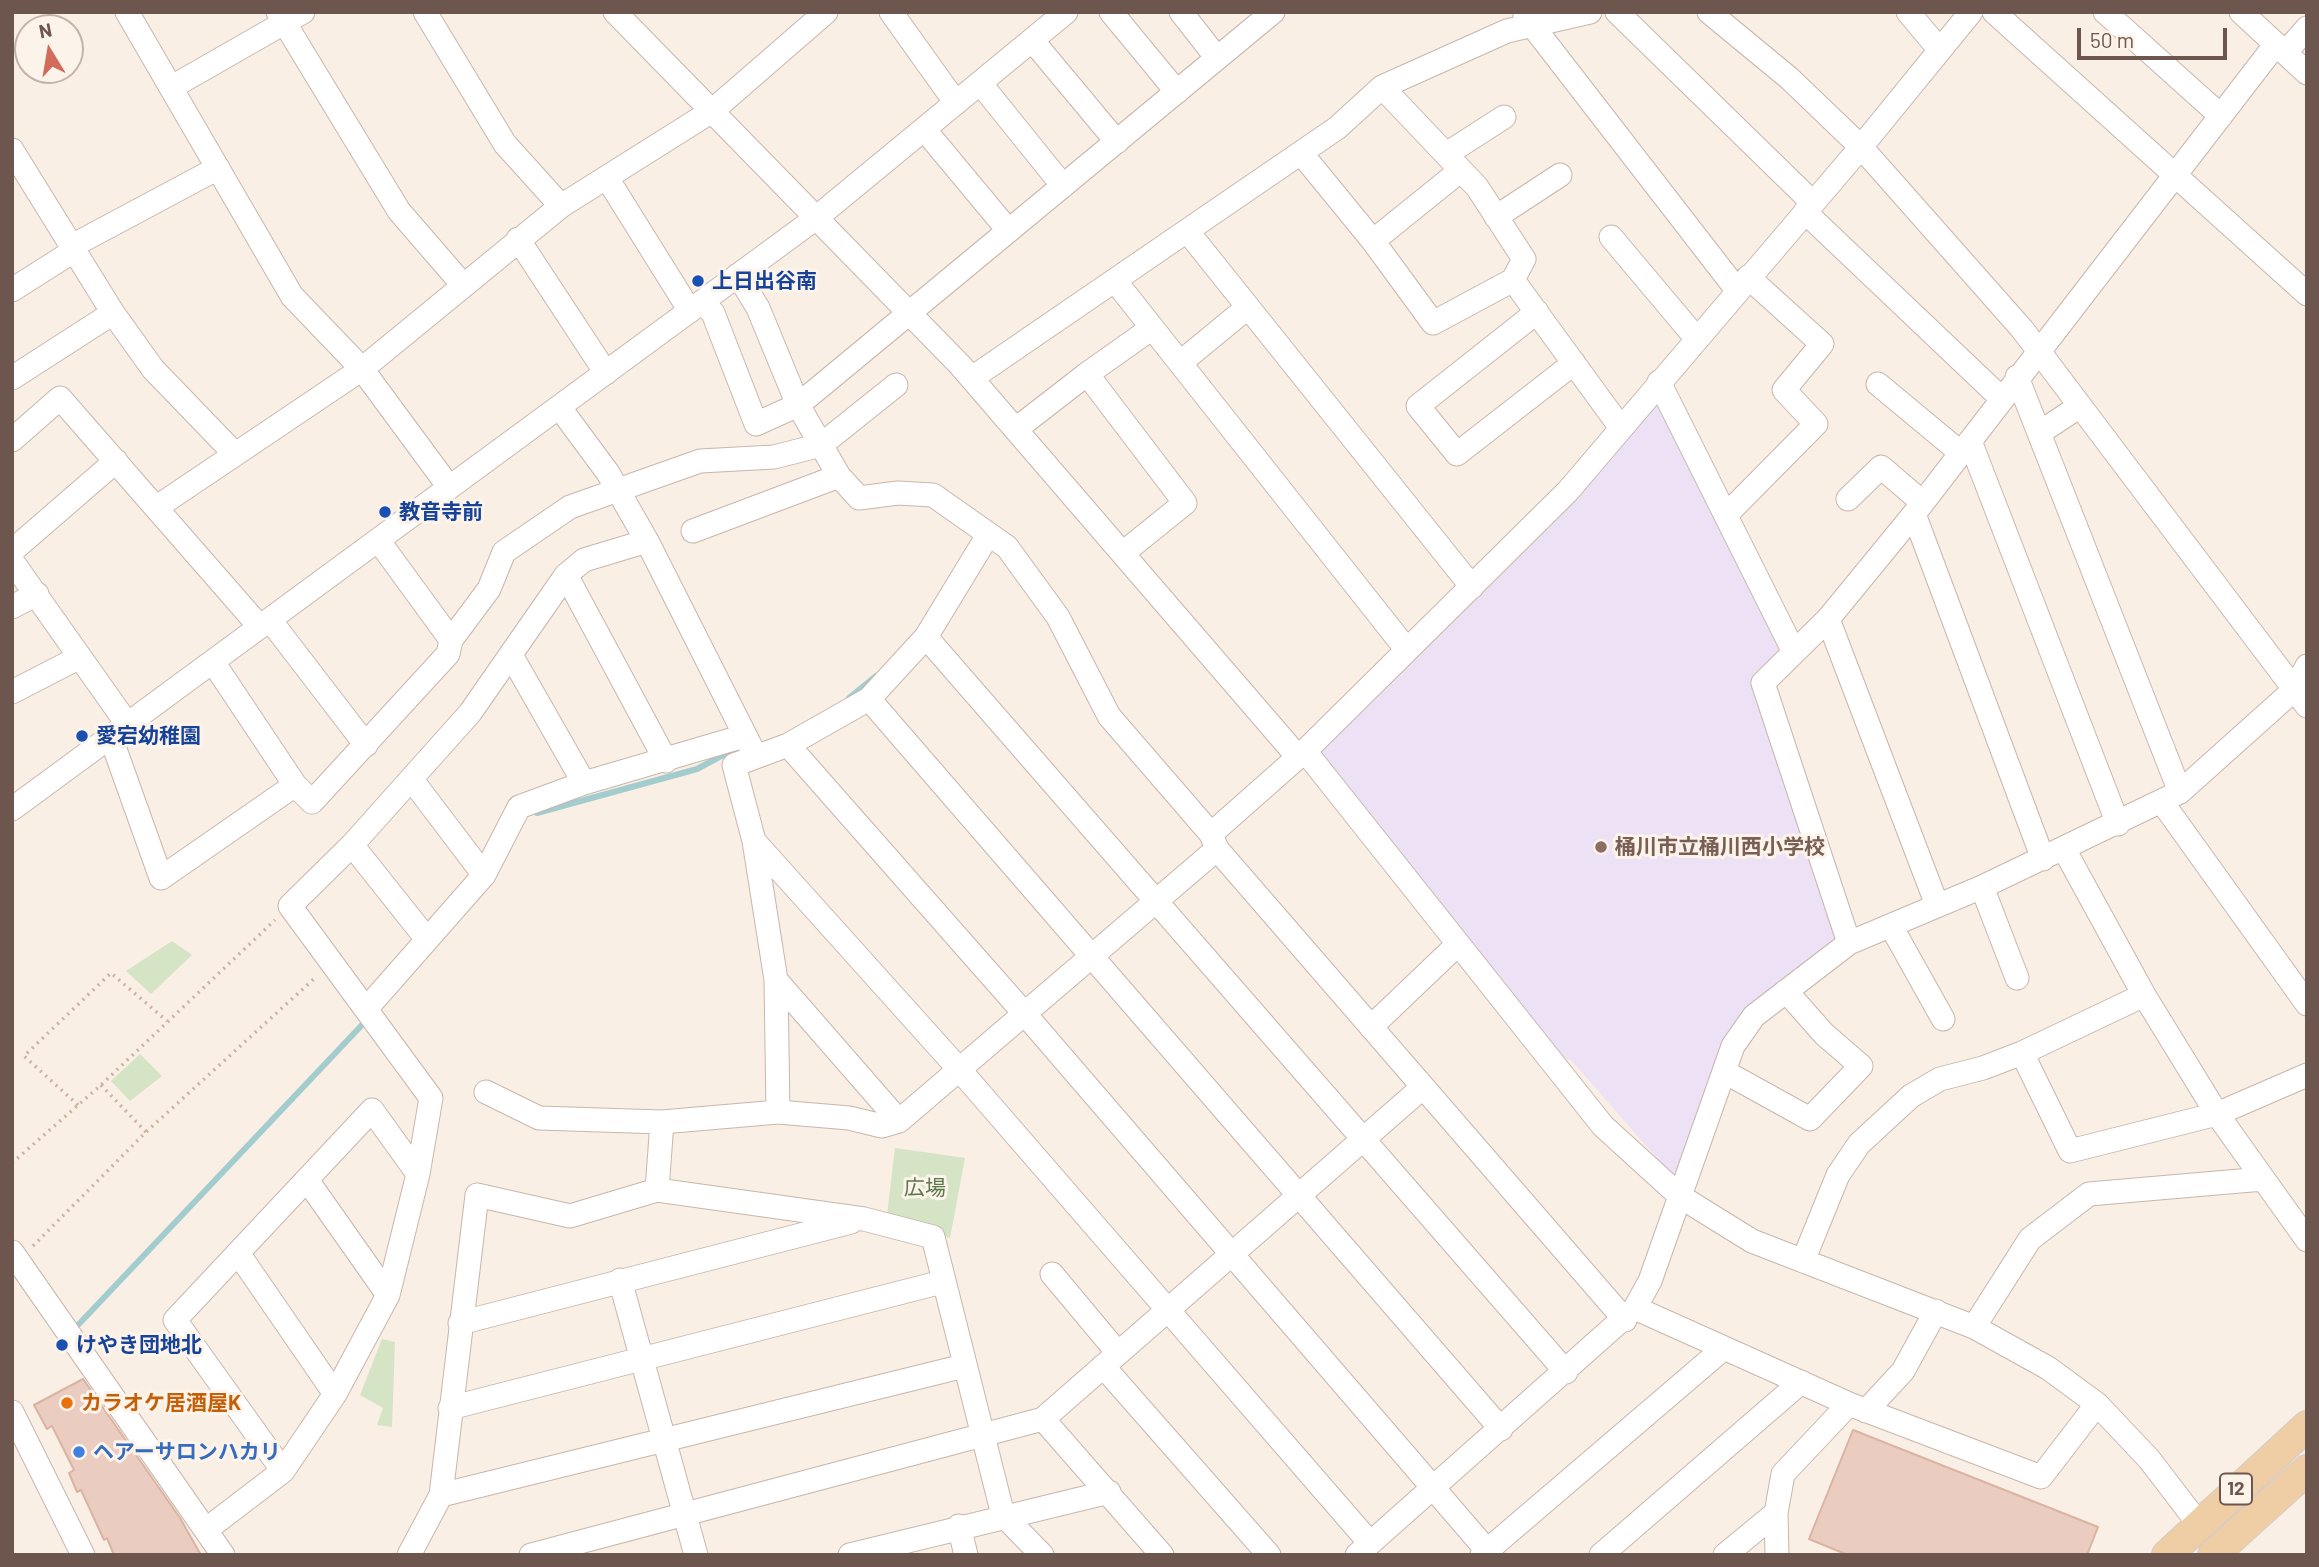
<!DOCTYPE html>
<html>
<head>
<meta charset="utf-8">
<style>
  body { margin:0 }
  #map { position:relative; width:2319px; height:1567px; overflow:hidden; background:#f9efe4; font-family:Barlow,sans-serif }
  canvas { display:block }
  .frame { position:absolute; inset:0; border:14px solid #6d564d; pointer-events:none }
  .north { position:absolute; left:14px; top:14px; width:70px; height:70px; box-sizing:border-box; background:#fcf3ea; border:2px solid #c3b4ab; border-radius:50%; rotate:349deg; font-size:19px; font-weight:700; line-height:28px; text-align:center; color:#6d564d }
  .north::after { content:''; display:block; margin:auto; width:24px; height:32px; background:#d26b5a; clip-path:polygon(50% 0,100% 100%,50% 72%,0 100%) }
  .scale { position:absolute; left:2077px; top:28px; width:150px; height:32px; box-sizing:border-box; border:4px solid #6d564d; border-top:0; padding-left:9px; font-size:21px; line-height:24px; white-space:nowrap; color:#6d564d; -webkit-text-stroke:5px #fcf3ea; paint-order:stroke }
</style>
</head>
<body>
<div id="map">
<canvas width="2319" height="1567"></canvas>
<div class="frame"></div>
<div class="north">N</div>
<div class="scale">50 m</div>
</div>
<script>
const context = document.querySelector('canvas').getContext('2d');
context.lineJoin = 'round';
function fill(path, color) { context.fillStyle = color; context.fill(path, 'evenodd'); }
const shape = rows => new Path2D(rows.map(r => 'M' + r).join(''));
function strokePath(path, color, width, dash) { context.strokeStyle = color; context.lineWidth = width; context.lineCap = dash ? 'butt' : 'round'; context.setLineDash(dash || []); context.stroke(path); }
function label(font, color, halo, rows, align = 'center') {
  context.font = font + ' Barlow,"Noto Sans JP",sans-serif'; context.lineWidth = 6; context.setLineDash([]); context.textBaseline = 'middle'; context.strokeStyle = halo; context.fillStyle = color; for (const [text, x, y, turn = 0] of rows) {
    context.save(); context.translate(x, y); context.rotate((+turn || 0) * Math.PI / 180); context.textAlign = isNaN(turn) ? turn : align; if (halo) context.strokeText(text, 0, 0); context.fillText(text, 0, 0); context.restore();
  }
}
fill(shape([
  [1656,402,1664,403,1782,649,1755,673,1836,939,1749,1005,1718,1057,1683,1172,1671,1174,1571,1060,1562,1059,1321,755,1320,747,1611,460]
]), '#ece1f5');
fill(shape([
  [172,941,192,955,151,994,126,971],
  [140,1054,162,1076,130,1101,111,1081],
  [895,1148,965,1158,950,1238,886,1223],
  [382,1339,395,1342,392,1427,377,1425,383,1408,360,1395]
]), '#d4e4c5');
strokePath(shape([
  [849,698,876,676],
  [537,813,697,769,723,755,747,748],
  [79,1324,361,1026]
]), '#a3cccf', 6);
const building = shape([
  [83,1379,180,1518,201,1555,114,1555,107,1538,104,1540,81,1490,77,1492,69,1473,74,1470,52,1426,47,1429,34,1405,83,1379],
  [1853,1430,2098,1527,2087,1555,1848,1555,1809,1539,1853,1430]
]);
fill(building, '#eacdc0');
strokePath(building, '#dab3a2', 2);
const minor = shape([
  [127,12,292,296,362,369,449,487],
  [278,12,399,211,463,285],
  [425,12,505,144,561,206],
  [615,12,960,365,1298,757],
  [891,12,956,103],
  [1111,12,1177,92],
  [1181,12,1217,58],
  [1617,12,1813,203],
  [1709,12,1789,78,1861,147,2022,329,2307,706],
  [1908,12,1939,49],
  [1994,12,2307,294],
  [2105,12,2221,116],
  [2241,12,2307,73],
  [1525,16,1737,290],
  [1032,40,1117,142],
  [2285,53,2307,28],
  [980,83,1063,186],
  [172,87,303,12],
  [1382,87,1477,187,1524,259,1513,280,1621,428],
  [924,129,1008,230],
  [12,150,113,313,153,369,234,453],
  [1301,153,1373,241,1433,323,1513,280],
  [1448,153,1504,117],
  [607,178,690,311],
  [1805,212,2002,399],
  [1496,217,1560,175],
  [1188,232,1472,587],
  [1611,237,1696,338],
  [518,239,606,373],
  [1373,241,1461,170],
  [72,246,218,168],
  [738,275,758,308,798,405,839,476,859,498,898,493,933,495,1007,547,1058,617,1109,716,1211,834,1217,849,1625,1320],
  [1116,282,1407,650],
  [12,290,75,250],
  [702,302,713,313,756,424,798,405,1273,12],
  [1537,312,1418,406,1457,454,1574,363],
  [1180,363,1248,307],
  [1087,374,1152,328],
  [2017,377,2180,792],
  [12,378,113,313],
  [972,378,1337,128,1382,87,1507,31,1590,12],
  [1659,382,1793,650],
  [1878,384,1961,453],
  [560,408,608,473,647,541,752,749],
  [1016,429,1087,374,1185,503,1123,553],
  [2039,433,2080,406],
  [12,440,60,398,260,627],
  [1970,441,2118,824],
  [1848,499,1881,467,1922,502],
  [157,507,362,369,561,206,712,111,826,12],
  [1914,514,2043,859],
  [1726,515,1816,424,1784,390,1822,344,1748,277],
  [693,531,839,476],
  [378,540,451,640],
  [12,551,116,461],
  [12,561,128,725],
  [566,575,666,761],
  [12,607,37,594],
  [1828,619,1937,905],
  [270,620,366,745],
  [926,637,1566,1372],
  [511,655,584,783],
  [12,692,80,657],
  [869,699,1501,1429],
  [111,738,161,878,295,785,213,662],
  [788,745,1024,1013,1491,1555],
  [1305,751,1603,1126,1681,1197,1752,1241,1974,1327,2048,1368,2097,1404,2149,1459,2198,1523],
  [412,780,484,875],
  [295,785,312,802,448,654,451,640,489,589,504,552,570,507,700,461,774,457,821,445,896,385],
  [2162,802,2307,1004],
  [12,809,816,218,1066,12],
  [1211,834,1305,751,1568,491,1861,147,1971,12],
  [754,841,958,1068,1370,1543],
  [352,845,426,938],
  [2064,849,2144,995,2217,1114,2307,1240],
  [1982,887,2017,978],
  [1891,926,1943,1019],
  [1849,943,1763,683,1828,619,1914,514,2276,44],
  [776,980,899,1121,1217,849],
  [367,1008,484,875,519,807,584,783,744,736],
  [1371,1027,1458,944],
  [2022,1053,2070,1151,2217,1114,2307,1075],
  [1725,1072,1810,1119,1861,1066,1824,1034,1786,991],
  [486,1092,539,1118,662,1122,778,1112,849,1118,882,1126,899,1121],
  [778,1112,776,980,754,841,734,765,788,745,869,699,926,637,988,535],
  [307,1180,388,1295],
  [657,1190,662,1122],
  [12,1252,223,1555],
  [238,1253,335,1394],
  [1803,1261,1838,1175,1859,1144,1911,1096,1940,1079,1983,1068,2022,1053,2144,995],
  [1052,1274,1118,1353],
  [620,1280,696,1555],
  [1635,1308,1849,1404,2041,1477,2097,1404],
  [460,1323,851,1222],
  [1974,1327,2030,1239,2089,1194,2263,1179],
  [1103,1366,1269,1555],
  [450,1408,942,1282],
  [1866,1411,1903,1371,1936,1311],
  [12,1412,83,1555],
  [1043,1419,1162,1555],
  [283,1471,175,1320,372,1110,418,1174],
  [441,1495,964,1366],
  [1776,1513,1777,1555],
  [959,1526,966,1555],
  [207,1529,283,1471,335,1394,388,1295,418,1174,431,1098,290,906,352,845,470,713,566,575,584,560,647,541],
  [409,1555,441,1495,477,1195,570,1216,657,1190,864,1219,933,1237,1003,1515,1042,1555],
  [531,1555,1043,1419,1423,1087],
  [850,1555,1109,1492],
  [1357,1555,1635,1308,1650,1281,1733,1046,1754,1016,1849,943,1982,887,2180,792,2295,689,2307,666],
  [1482,1555,1724,1348],
  [1601,1555,1801,1382],
  [1725,1555,1776,1513,1783,1474,1849,1404]
]);
const major = shape([
  [2167,1555,2307,1426],
  [2213,1555,2307,1470]
]);
strokePath(minor, '#c8b6ac', 25);
strokePath(major, '#d3ccca', 32);
strokePath(shape([
  [101,1085,146,1132],
  [78,1105,24,1056,111,973,167,1021],
  [12,1163,101,1085,275,920],
  [33,1246,146,1132,316,977]
]), '#ceb1a3', 3.5, [2, 5]);
strokePath(minor, '#fff', 23);
strokePath(major, '#efcda5', 30);
for (const [x, y, r, color] of [
  [698,281,7,"#1a4fb4"],
  [385,512,7,"#1a4fb4"],
  [82,736,7,"#1a4fb4"],
  [1601,847,7,"#8d6e63"],
  [62,1345,7,"#1a4fb4"],
  [67,1403,7,"#e8710a"],
  [79,1452,7,"#3f7fe0"]
]) { const dot = new Path2D(); dot.arc(x, y, r, 0, 2 * Math.PI); context.fillStyle = color; context.fill(dot); strokePath(dot, '#fcf3ea', 2.5); }
for (const [x, y, w] of [
  [2236,1489,32]
]) { const box = new Path2D(); box.roundRect(x - w / 2, y - 15.5, w, 31, 5); context.fillStyle = '#fcf3ea'; context.fill(box); strokePath(box, '#6d564d', 2); }
label('bold 19px', '#6d564d', null, [
  ["12",2236,1489]
]);
label('bold 21px', '#164399', '#fcf3ea', [
  ["上日出谷南",712,281],
  ["教音寺前",399,512],
  ["愛宕幼稚園",96,736],
  ["けやき団地北",76,1345]
], 'left');
label('bold 21px', '#785e54', '#fcf3ea', [
  ["桶川市立桶川西小学校",1615,847]
], 'left');
label('21px', '#5b774a', '#fcf3ea', [
  ["広場",925,1188]
]);
label('bold 21px', '#c56008', '#fcf3ea', [
  ["カラオケ居酒屋K",81,1403]
], 'left');
label('bold 21px', '#366cbe', '#fcf3ea', [
  ["ヘアーサロンハカリ",93,1452]
], 'left');
</script>
</body>
</html>
